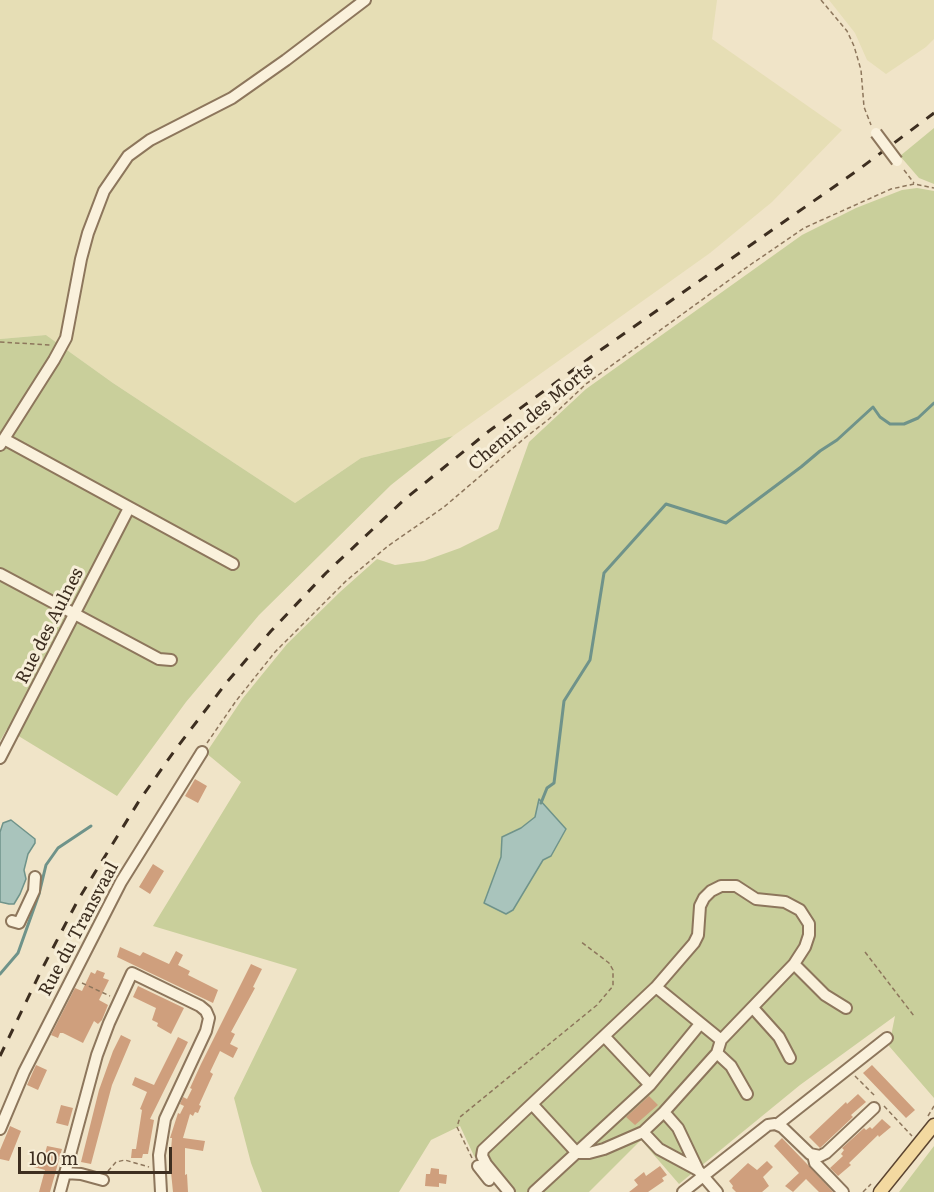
<!DOCTYPE html>
<html>
<head>
<meta charset="utf-8">
<style>
  body { margin:0 }
  #map { position:relative; width:934px; height:1192px; overflow:hidden; background:#f0e4c8; font-family:Literata,serif }
  canvas { display:block }
  .scale { position:absolute; left:18px; top:1147px; width:154px; height:27px; box-sizing:border-box; border:3px solid #3d2e20; border-top:0; padding-left:8px; font-size:18px; line-height:21px; white-space:nowrap; color:#3d2e20; -webkit-text-stroke:4px #f7eed8; paint-order:stroke }
</style>
</head>
<body>
<div id="map">
<canvas width="934" height="1192"></canvas>
<div class="scale">100 m</div>
</div>
<script>
const context = document.querySelector('canvas').getContext('2d');
context.lineJoin = 'round';
function fill(path, color) { context.fillStyle = color; context.fill(path, 'evenodd'); }
const shape = rows => new Path2D(rows.map(r => 'M' + r).join(''));
function strokePath(path, color, width, dash) { context.strokeStyle = color; context.lineWidth = width; context.lineCap = dash ? 'butt' : 'round'; context.setLineDash(dash || []); context.stroke(path); }
function label(font, color, halo, rows, align = 'center') {
  context.font = font + ' Literata,serif'; context.lineWidth = 6; context.setLineDash([]); context.textBaseline = 'middle'; context.strokeStyle = halo; context.fillStyle = color; for (const [text, x, y, turn = 0] of rows) {
    context.save(); context.translate(x, y); context.rotate((+turn || 0) * Math.PI / 180); context.textAlign = isNaN(turn) ? turn : align; if (halo) context.strokeText(text, 0, 0); context.fillText(text, 0, 0); context.restore();
  }
}
fill(shape([
  [0,0,717,0,712,39,842,130,772,202,710,253,453,436,361,458,295,503,113,383,46,335,0,339],
  [829,0,934,0,934,39,926,47,886,74,867,60,855,33]
]), '#e6deb5');
fill(shape([
  [934,128,934,184,919,178,900,156],
  [917,188,934,191,934,1098,889,1046,895,1016,800,1085,679,1184,641,1140,589,1192,505,1192,474,1156,460,1126,431,1140,399,1192,262,1192,251,1163,234,1098,297,969,153,926,241,782,206,753,243,698,287,644,340,592,377,559,395,565,424,561,460,548,498,529,529,442,586,389,802,235,856,208,902,190],
  [46,335,113,383,295,503,361,458,453,436,391,485,259,615,186,702,117,796,7,729,0,741,0,339],
  [934,1146,934,1192,899,1192]
]), '#c9cf9b');
const water = shape([
  [539,799,566,829,551,856,543,860,513,910,506,914,484,903,501,857,502,837,521,828,535,817,539,799],
  [11,820,35,839,35,843,28,854,24,870,26,879,20,894,14,904,9,904,0,902,0,832,3,823,11,820]
]);
fill(water, '#a9c4bc');
strokePath(water, '#6f938a', 1.5);
strokePath(shape([
  [541,803,547,788,554,783,564,701,590,660,604,573,666,504,726,523,801,467,820,451,837,440,873,407,880,417,890,424,904,424,918,418,934,403],
  [0,974,18,953,39,894,46,865,58,848,91,826]
]), '#6f938a', 3);
fill(shape([
  [195,779,207,786,198,803,185,796],
  [153,864,164,871,150,894,139,887],
  [120,947,140,956,143,952,169,964,176,951,183,955,178,965,190,971,188,975,218,990,213,1003,117,957],
  [251,964,262,969,253,987,255,988,231,1032,235,1034,230,1044,238,1048,233,1058,220,1051,210,1072,213,1074,199,1105,201,1106,198,1113,195,1112,193,1116,190,1114,183,1138,205,1141,203,1151,185,1148,185,1175,187,1174,188,1192,173,1192,170,1162,172,1138,170,1138,178,1113,180,1114,184,1106,180,1104,183,1097,187,1099,192,1089,190,1088,201,1064],
  [97,970,105,973,103,978,109,980,99,1000,108,1005,102,1020,98,1024,94,1021,83,1043,63,1033,60,1033,58,1038,51,1035,75,988,82,991,91,972,95,974],
  [138,986,184,1008,171,1034,157,1026,158,1023,152,1020,156,1008,133,997],
  [121,1035,131,1040,112,1085,91,1164,81,1162,99,1090,113,1051],
  [178,1037,188,1042,150,1119,154,1120,148,1154,143,1154,142,1158,131,1158,132,1149,136,1149,142,1110,140,1109,147,1092,132,1085,135,1077,154,1085],
  [36,1065,47,1070,38,1090,27,1085],
  [872,1065,915,1110,906,1118,863,1073],
  [858,1094,866,1102,851,1115,853,1117,820,1148,809,1137,846,1102,847,1104],
  [649,1096,658,1105,635,1125,626,1117],
  [61,1105,73,1108,68,1126,56,1123],
  [882,1119,891,1127,879,1137,878,1135,849,1163,851,1165,838,1176,830,1168,843,1156,841,1154,844,1150,842,1148,864,1128,866,1130,870,1127,872,1129],
  [10,1126,21,1131,9,1161,0,1159,0,1150],
  [782,1138,808,1165,833,1192,819,1192,806,1179,793,1192,785,1186,799,1173,774,1146],
  [47,1146,62,1149,50,1192,39,1192,45,1170,30,1166,32,1159,43,1161],
  [767,1161,773,1167,763,1177,769,1186,762,1192,736,1192,732,1188,733,1186,729,1181,748,1163,757,1170],
  [660,1166,667,1175,662,1178,664,1181,648,1192,629,1192,638,1185,634,1180,644,1172,646,1176],
  [431,1168,439,1169,439,1174,447,1175,446,1184,439,1183,439,1187,425,1186,426,1174,430,1174]
]), '#cf9f7d');
const minor = shape([
  [4,439,233,564],
  [0,445,54,360,66,338,81,259,88,233,104,191,128,156,150,140,232,98,286,60,365,0],
  [0,574,159,659,171,660],
  [0,758,129,508],
  [12,921,19,923,34,891,35,877],
  [656,987,694,943,698,935,700,906,704,898,711,891,721,886,736,886,756,899,785,902,800,910,809,924,809,935,805,947,794,964],
  [753,1008,779,1037,790,1058],
  [604,1036,650,1085],
  [717,1053,731,1066,747,1094],
  [532,1104,577,1153,589,1153,604,1149,643,1132,659,1149,698,1170,717,1192],
  [778,1124,887,1038],
  [0,1129,24,1072,121,882,202,752],
  [643,1132,664,1112],
  [813,1155,815,1163,843,1192],
  [478,1166,489,1180],
  [698,1170,678,1128,664,1112,717,1053,721,1040,794,964,825,995,846,1008],
  [65,1173,81,1174,103,1180],
  [60,1192,97,1055,109,1023,132,973,200,1006,206,1011,209,1018,206,1031,165,1119,159,1155,161,1192],
  [509,1192,486,1164,482,1156,483,1150,656,987,721,1040],
  [534,1192,650,1085,700,1024],
  [683,1192,768,1125,775,1124,782,1127,810,1154,820,1156,826,1153,874,1108]
]);
const major = shape([
  [880,1192,934,1125]
]);
strokePath(minor, '#8d765c', 14);
strokePath(major, '#5b4430', 15);
strokePath(shape([
  [821,0,847,31,854,46,861,70,864,107,871,125],
  [904,170,914,183],
  [0,342,50,345],
  [207,743,236,701,275,652,346,581,388,546,444,507,526,437,549,419,586,384,750,265,804,228,891,189,914,184,934,188],
  [865,952,914,1016],
  [82,983,110,996],
  [855,1076,875,1096],
  [884,1106,912,1136],
  [928,1116,934,1106],
  [472,1158,457,1127,460,1117,597,1005,613,986,613,970,609,963,580,941],
  [108,1171,116,1162,125,1160,149,1167],
  [863,1192,871,1184]
]), '#8d765c', 1.5, [4.5, 3]);
strokePath(minor, '#faf1dc', 10);
strokePath(major, '#f3d9a0', 12);
strokePath(shape([
  [0,1056,41,971,78,900,139,801,175,750,227,682,271,631,326,573,405,499,489,431,602,349,858,170,934,113]
]), '#3d2e20', 3, [10, 10]);
const minorBridge = shape([
  [876,133,897,161]
]);
strokePath(minorBridge, '#8d765c', 14, []);
strokePath(minorBridge, '#faf1dc', 10);
label('18px', '#3d2e20', '#f7eed8', [
  ["Chemin des Morts",531,417,-40],
  ["Rue des Aulnes",50,626,-63],
  ["Rue du Transvaal",79,929,-62]
]);
</script>
</body>
</html>
